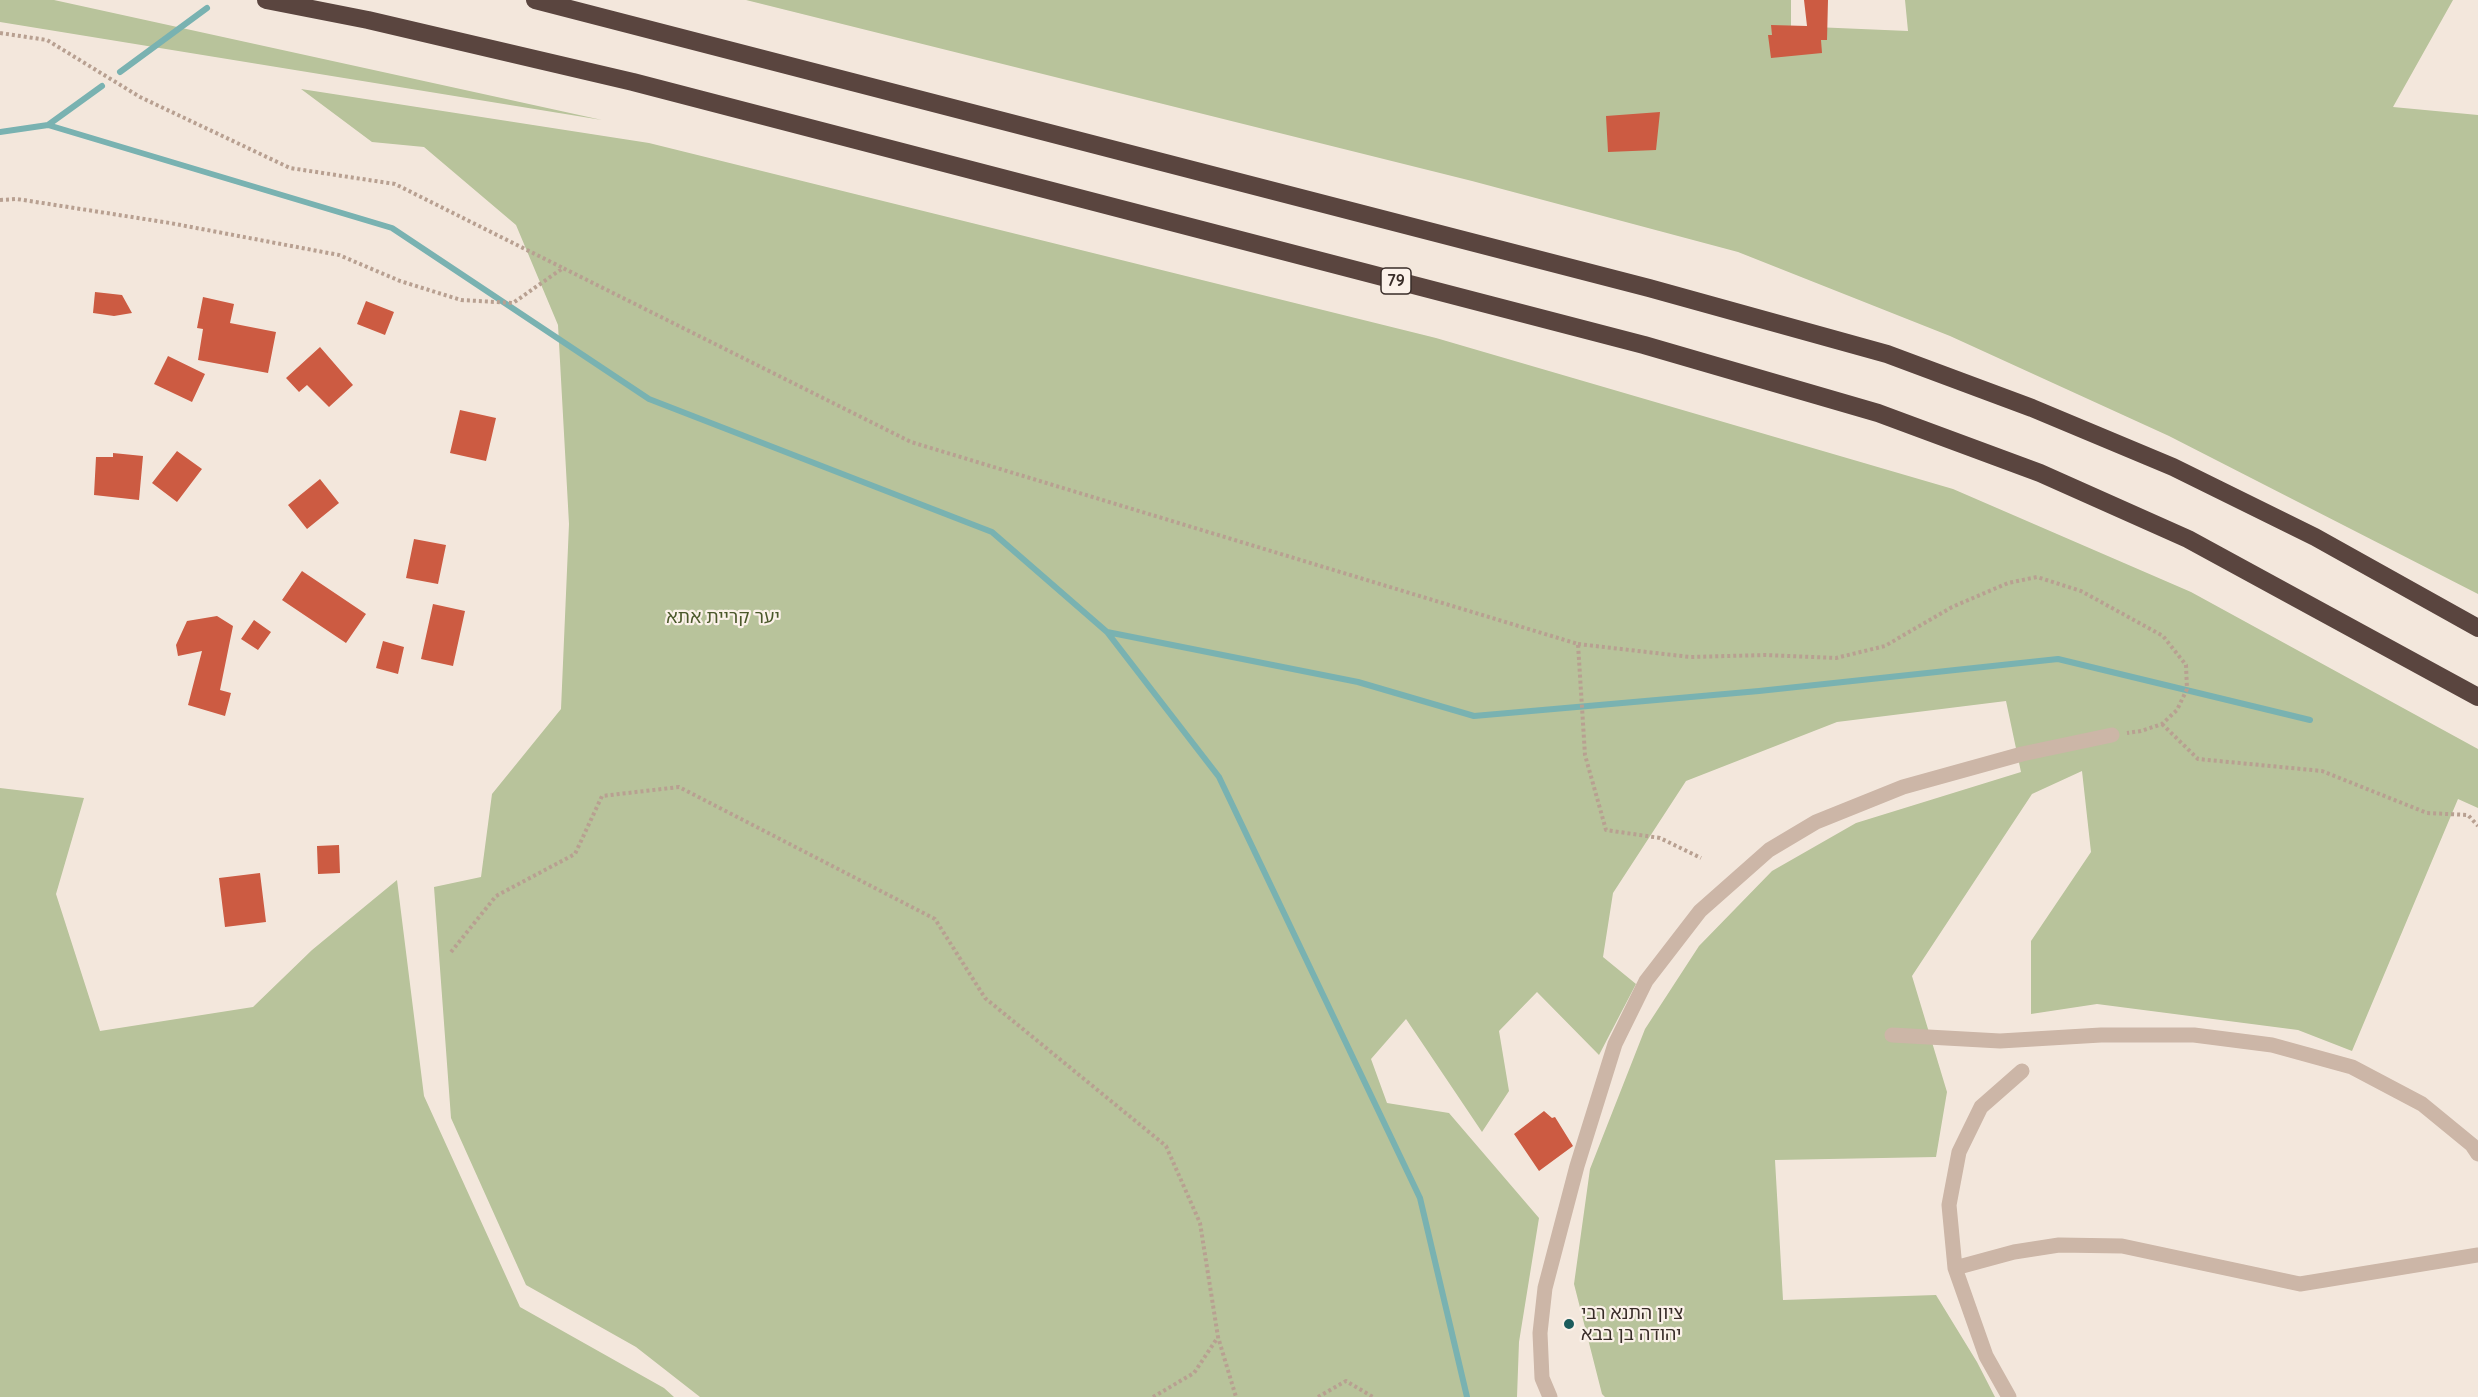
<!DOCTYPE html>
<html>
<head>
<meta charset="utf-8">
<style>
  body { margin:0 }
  canvas { display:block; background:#f3e7dc }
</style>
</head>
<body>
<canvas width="2478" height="1397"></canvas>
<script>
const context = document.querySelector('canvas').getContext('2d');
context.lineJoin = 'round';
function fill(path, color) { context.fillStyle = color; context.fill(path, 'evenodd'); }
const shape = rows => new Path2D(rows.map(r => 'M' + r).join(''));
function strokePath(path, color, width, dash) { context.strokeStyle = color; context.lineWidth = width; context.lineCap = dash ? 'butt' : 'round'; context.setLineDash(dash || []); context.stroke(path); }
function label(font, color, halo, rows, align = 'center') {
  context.font = font + ' Quicksand,"Noto Sans Hebrew",sans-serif'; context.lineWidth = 4.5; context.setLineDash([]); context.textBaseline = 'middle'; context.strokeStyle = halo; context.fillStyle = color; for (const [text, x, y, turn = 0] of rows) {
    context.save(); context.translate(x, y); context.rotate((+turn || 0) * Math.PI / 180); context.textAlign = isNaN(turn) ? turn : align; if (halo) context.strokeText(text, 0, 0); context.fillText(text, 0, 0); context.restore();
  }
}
fill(shape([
  [0,0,54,0,602,120,0,22],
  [746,0,1791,0,1791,26,1908,31,1905,0,2453,0,2393,107,2478,115,2478,594,2169,436,1950,336,1738,252,1472,181],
  [301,89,649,143,1436,338,1953,489,2191,592,2478,749,2478,808,2458,799,2352,1051,2298,1030,2097,1004,2031,1014,2031,941,2091,852,2082,771,2032,794,1912,976,1947,1092,1936,1157,1775,1160,1783,1300,1936,1295,1977,1362,1995,1397,1605,1397,1602,1394,1574,1284,1590,1169,1645,1029,1699,946,1772,871,1856,823,2021,772,2006,701,1837,722,1686,781,1613,893,1603,957,1636,984,1599,1055,1537,992,1499,1031,1509,1091,1482,1132,1406,1019,1371,1059,1387,1103,1449,1113,1539,1218,1519,1342,1517,1397,700,1397,636,1347,526,1285,451,1118,434,887,481,877,492,794,561,709,569,524,558,325,516,225,424,147,372,142],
  [0,788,84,798,56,894,100,1031,253,1007,312,950,397,880,424,1096,520,1307,664,1388,674,1397,0,1397]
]), '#b8c39b');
strokePath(shape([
  [120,72,207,8],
  [48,125,102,86],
  [0,132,48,125,392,228,649,399,992,532,1107,632,1219,777,1420,1198,1467,1397],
  [1107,632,1358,682,1474,716,1759,691,2058,659,2310,720]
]), '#79b2b1', 6);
fill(shape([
  [1804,0,1828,0,1827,40,1821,40,1822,53,1771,58,1768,35,1772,35,1771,25,1807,26],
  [1660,112,1656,150,1608,152,1606,116],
  [95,292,122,295,132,313,114,316,93,313],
  [203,297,234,304,230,323,276,332,268,373,198,360,203,329,197,328],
  [366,301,394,312,385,335,357,324],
  [320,347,353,385,329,407,307,385,299,392,286,378],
  [168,356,205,374,192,402,154,384],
  [460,410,496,418,486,461,450,453],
  [177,451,202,469,177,502,152,483],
  [113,453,143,456,139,500,94,495,96,457,113,457],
  [320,479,339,503,307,529,288,505],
  [414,539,446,545,438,584,406,578],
  [302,571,366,614,346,643,282,600],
  [433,604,465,611,453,666,421,659],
  [217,616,233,626,220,690,231,693,225,716,188,705,202,651,178,656,176,645,187,621],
  [254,620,271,632,258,650,241,639],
  [383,641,404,647,398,674,376,668],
  [339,845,340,873,318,874,317,846],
  [260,873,266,922,225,927,219,878],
  [1544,1111,1552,1118,1555,1117,1573,1146,1539,1171,1514,1134]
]), '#cc5b42');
strokePath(shape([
  [0,33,47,40,140,97,290,168,395,184,563,268],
  [0,200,17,199,170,223,339,255,400,281,461,300,513,303,563,268,911,442,1578,644,1585,755,1606,830,1660,838,1701,858],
  [1578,644,1690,657,1766,655,1836,658,1885,646,1952,607,2008,583,2037,577,2081,591,2163,636,2186,665,2187,689,2177,710,2162,724,2141,731,2127,733],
  [2162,724,2198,759,2322,771,2427,813,2468,815,2478,826],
  [451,952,496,896,575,854,602,796,679,787,935,919,985,998,1166,1146,1200,1223,1218,1337,1236,1397],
  [1153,1397,1194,1373,1218,1337],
  [1318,1397,1346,1381,1373,1397]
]), '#b8a091', 4, [3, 3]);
strokePath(shape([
  [1892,1035,2000,1041,2101,1035,2194,1035,2272,1045,2352,1067,2422,1104,2472,1145,2478,1154],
  [1955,1268,2014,1252,2059,1245,2122,1246,2300,1284,2478,1255],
  [1550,1397,1542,1378,1540,1333,1545,1288,1577,1166,1615,1044,1646,981,1700,911,1769,850,1816,822,1903,787,2022,754,2112,735],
  [2009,1397,1986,1356,1955,1268,1949,1205,1959,1152,1981,1107,2022,1071]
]), '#ccb6a7', 15);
strokePath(shape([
  [266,0,368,20,633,82,1644,345,1878,413,2040,473,2188,539,2478,697],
  [535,0,1649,288,1887,354,2032,408,2173,467,2315,537,2478,628]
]), '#5a453f', 18);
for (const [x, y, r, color] of [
  [1569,1324,6,"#1b5c5c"]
]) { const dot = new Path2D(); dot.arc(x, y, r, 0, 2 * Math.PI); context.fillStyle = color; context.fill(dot); strokePath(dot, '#fbf1e9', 2); }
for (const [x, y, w] of [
  [1396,281,30]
]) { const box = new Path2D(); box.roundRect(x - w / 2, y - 13, w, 26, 4.5); context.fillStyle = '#fbf1e9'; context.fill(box); strokePath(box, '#382c28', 1.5); }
label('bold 16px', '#382c28', null, [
  ["79",1396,281]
]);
label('18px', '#4a582a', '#fbf1e9', [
  ["יער קריית אתא",723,618]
]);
label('18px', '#382c28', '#fbf1e9', [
  ["ציון התנא רבי",1581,1314],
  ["יהודה בן בבא",1581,1335]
], 'left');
</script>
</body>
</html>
